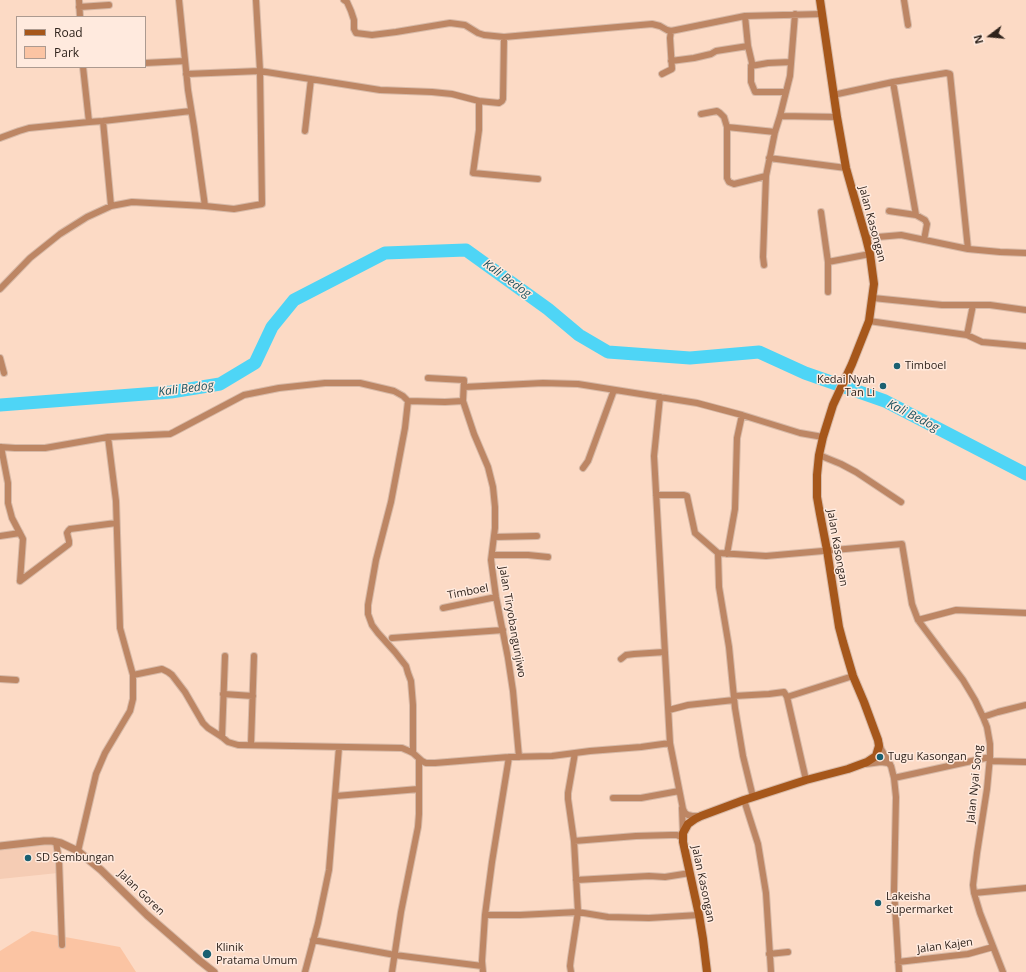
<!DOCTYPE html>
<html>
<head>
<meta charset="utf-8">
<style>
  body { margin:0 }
  #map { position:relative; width:1026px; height:972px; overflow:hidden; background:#fcdac5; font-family:"Open Sans",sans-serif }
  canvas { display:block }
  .legend { position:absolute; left:16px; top:16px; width:130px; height:52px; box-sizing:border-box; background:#ffeade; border:1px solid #ac9a90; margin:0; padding:5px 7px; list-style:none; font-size:12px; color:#2f231c }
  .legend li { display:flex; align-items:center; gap:8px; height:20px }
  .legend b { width:20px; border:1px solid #ac9a90 }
  .north { position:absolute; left:970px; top:16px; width:40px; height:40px; -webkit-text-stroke:3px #ffeade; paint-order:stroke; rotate:254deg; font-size:11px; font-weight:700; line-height:16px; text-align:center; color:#2f231c }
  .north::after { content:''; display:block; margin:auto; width:14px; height:18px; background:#2f231c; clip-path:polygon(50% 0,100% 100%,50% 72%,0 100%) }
</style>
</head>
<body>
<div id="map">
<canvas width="1026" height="972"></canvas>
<ul class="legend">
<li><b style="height:5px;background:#a6571b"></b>Road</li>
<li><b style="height:11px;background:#fbc4a3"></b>Park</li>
</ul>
<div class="north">N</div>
</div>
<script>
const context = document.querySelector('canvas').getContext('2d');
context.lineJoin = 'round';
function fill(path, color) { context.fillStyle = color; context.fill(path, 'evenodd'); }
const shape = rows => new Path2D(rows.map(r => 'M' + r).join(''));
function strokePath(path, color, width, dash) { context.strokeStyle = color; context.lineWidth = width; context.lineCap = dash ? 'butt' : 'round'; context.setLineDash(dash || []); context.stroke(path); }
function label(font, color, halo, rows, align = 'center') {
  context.font = font + ' "Open Sans",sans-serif'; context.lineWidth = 3; context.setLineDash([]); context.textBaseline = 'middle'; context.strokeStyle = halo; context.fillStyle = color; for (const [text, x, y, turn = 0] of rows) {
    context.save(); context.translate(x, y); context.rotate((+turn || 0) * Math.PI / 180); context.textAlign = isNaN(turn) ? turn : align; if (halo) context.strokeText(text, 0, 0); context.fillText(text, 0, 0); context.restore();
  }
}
fill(shape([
  [54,838,58,873,0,879,0,844]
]), '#f5ccb4');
fill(shape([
  [32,931,120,947,136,972,0,972,0,951]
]), '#fbc4a3');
strokePath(shape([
  [0,405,171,392,220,384,255,363,272,327,294,300,385,253,466,250,548,309,579,335,608,352,690,358,759,352,805,373,885,401,1026,474]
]), '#4ed5f6', 13);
const minor = shape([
  [79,0,80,17],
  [179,0,188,90,194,127,205,206],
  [344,0,347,2,351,11,354,20,354,29,356,33,372,35,396,32,450,23,465,25,478,33,484,35,504,37,652,24,660,26,667,30,671,31,745,16,822,14],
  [904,0,908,25],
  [79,7,109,5],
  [748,46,752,63,751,68,751,82,755,92,786,92],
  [671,61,694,58,711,54,716,51,748,46,745,16],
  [145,63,185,61],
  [751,66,768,63,791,62],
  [83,67,89,122],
  [186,74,260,71,380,90,432,92,452,94,479,101,499,103,502,101,503,99,504,37],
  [662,74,672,69,670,38,671,31],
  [893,82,916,215],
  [833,95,893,82,946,73,950,74,968,249],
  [479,101,479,130,473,173,538,179],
  [701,114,717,111,720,113,724,117,727,127,727,178,729,182,734,184,766,176],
  [780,116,837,117],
  [103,121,111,206],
  [727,127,775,132],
  [305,131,311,79],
  [0,138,19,131,29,128,89,122,103,121,191,111],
  [769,158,846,168],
  [889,211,916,215,925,220,927,224,924,240],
  [821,212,828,262,828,292],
  [866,238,901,235,968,249,1000,252,1026,253],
  [828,262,870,254],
  [764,265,763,257,766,176,775,132,780,116,790,76,795,14],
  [0,289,30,258,60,234,87,217,111,206,132,202,205,206,234,209,262,204,260,71,256,0],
  [873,298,942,305,990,305,1026,310],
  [869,321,967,335,982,342,1026,346],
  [967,335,973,305],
  [0,358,4,373],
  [428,378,464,380,463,401,474,434,488,467,493,487,495,507,495,528,491,560,496,597,508,658,513,691,519,757],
  [464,387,543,383,578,384,697,403,742,415,800,433,823,437],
  [660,397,654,456,670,743,683,809,685,813,688,815,692,816,699,816],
  [408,401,405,428,391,502,376,560,368,605,368,614,372,625,378,633,395,652,406,666,408,673,411,681,413,705,413,753],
  [0,447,15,448,45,448,108,437,170,434,174,432,244,395,279,388,325,383,360,383,394,391,403,396,408,401,445,402,463,401],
  [1,447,8,483,8,503,12,518,23,539,20,581],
  [819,455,841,464,856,472,901,502],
  [583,468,588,461,614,390],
  [656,495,684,495,687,496,695,533,718,553,766,556,902,544,912,604,918,620,963,680,975,700,983,717,987,727,990,744,990,757,987,789,977,853,973,885,974,893,980,913,1003,972],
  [0,536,20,533],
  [494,537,537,536],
  [718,553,719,587,729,647,735,708,743,756,753,797],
  [727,554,735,509,737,438,742,415],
  [492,555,528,555,548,557],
  [20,581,69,544,69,541,67,533,69,530,70,529,116,523],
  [443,608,496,597],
  [918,620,956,610,1026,613],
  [392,638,503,630],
  [621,659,626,655,634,654,665,652],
  [133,675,162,669,168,672,172,675,185,692,203,723,208,728,222,737,228,742,238,745,402,748,409,751,413,753,422,761,426,763,435,763,509,757,552,756,590,751,641,747,670,743],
  [0,679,16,680],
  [223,694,253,696],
  [734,696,769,694,784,692,787,697,853,676],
  [787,697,806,780],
  [669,710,688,705,734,700],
  [983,717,998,712,1026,705],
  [222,737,225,656],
  [879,742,881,749,890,764],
  [251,744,254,656],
  [990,761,1026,762],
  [866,764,881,762,888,763,891,766,894,778,896,797,894,890,899,972],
  [894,778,990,757],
  [336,796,419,789],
  [613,798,641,798,679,791],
  [744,800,758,844,766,893,771,972],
  [682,808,683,833],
  [574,841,636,836,671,835,677,835,683,838],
  [56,842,59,860,62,945],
  [78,851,96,774,105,753,130,711,133,699,133,675,120,628,116,501,108,437],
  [576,880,649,876,665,877,690,873],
  [974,893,1026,888],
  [485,915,520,915,578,912,608,917,649,918,699,915],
  [313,940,395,955,482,966],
  [769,954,788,952],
  [898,962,968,954,993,947],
  [305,972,318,923,329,870,339,747],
  [392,972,401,912,418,827,419,814,419,759],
  [483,972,482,961,485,915,492,862,509,757],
  [571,972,570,966,571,958,578,912,574,841,568,799,568,793,575,753]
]);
const tertiary = shape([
  [0,846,44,841,52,841,61,843,78,851,101,870,147,915,200,961,214,972]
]);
const secondary = shape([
  [707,972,703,939,699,915,683,842,683,833,688,824,695,819,701,816,744,800,806,780,848,769,867,762,876,756,879,746,878,740,864,702,853,676,843,642,839,627,827,550,820,514,817,497,817,475,819,455,823,437,833,405,852,364,869,321,874,284,870,254,866,238,853,193,846,168,837,117,820,0]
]);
strokePath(minor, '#d7b9a7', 8);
strokePath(tertiary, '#d7b9a7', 9);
strokePath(secondary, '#d7b9a7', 10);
strokePath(minor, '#bd8664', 6);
strokePath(tertiary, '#bd8664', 7);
strokePath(secondary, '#a6571b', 8);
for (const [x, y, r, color] of [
  [897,366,4,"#1a6071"],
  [883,386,4,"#1a6071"],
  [880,757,4,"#1a6071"],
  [28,858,4,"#1a6071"],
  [878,903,4,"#1a6071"],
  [207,954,5,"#1a6071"]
]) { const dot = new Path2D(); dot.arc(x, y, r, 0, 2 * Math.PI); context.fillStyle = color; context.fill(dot); strokePath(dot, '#ffeade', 1.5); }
label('11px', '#2f231c', '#ffeade', [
  ["Jalan Kasongan",872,224,75],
  ["Jalan Kasongan",837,548,80],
  ["Timboel",468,592,-11],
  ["Jalan Tiryobangunjiwo",512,622,80],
  ["Jalan Nyai Song",975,784,-84],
  ["Jalan Kasongan",703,884,78],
  ["Jalan Goren",141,893,44],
  ["Jalan Kajen",945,946,-8]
]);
label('11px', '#2f231c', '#ffeade', [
  ["Timboel",905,366],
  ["Kedai Nyah",875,380,"right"],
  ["Tan Li",875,393,"right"],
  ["Tugu Kasongan",888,757],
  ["SD Sembungan",36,858],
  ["Lakeisha",886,897],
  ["Supermarket",886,910],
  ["Klinik",216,948],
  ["Pratama Umum",216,961]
], 'left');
label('italic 12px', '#18515f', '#ffeade', [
  ["Kali Bedog",507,279,36],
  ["Kali Bedog",186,389,-7],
  ["Kali Bedog",913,416,27]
]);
</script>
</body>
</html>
